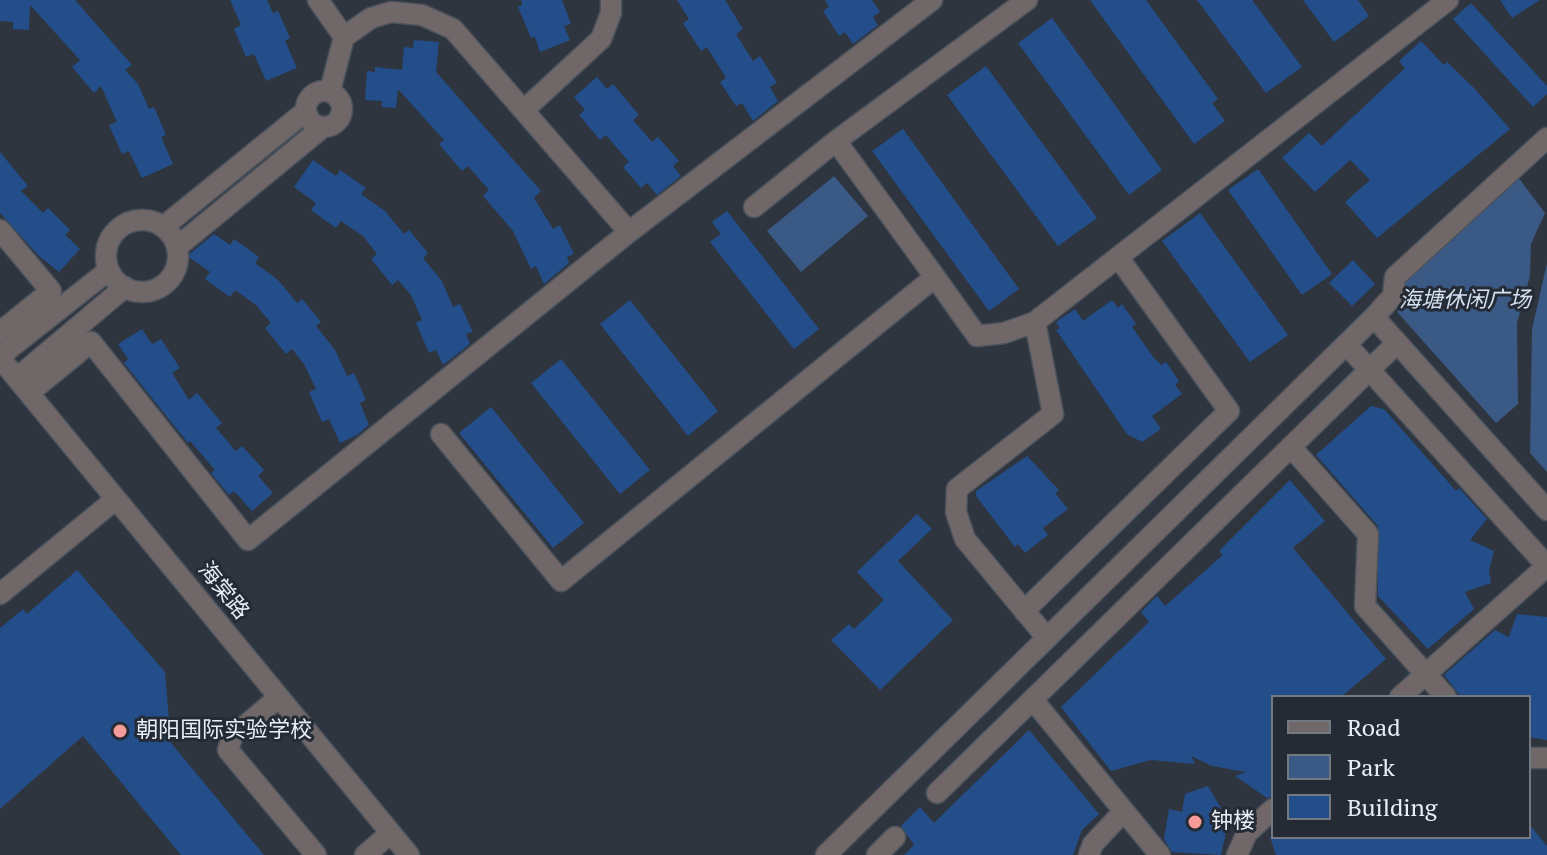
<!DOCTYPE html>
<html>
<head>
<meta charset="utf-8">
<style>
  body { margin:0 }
  #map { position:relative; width:1547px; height:855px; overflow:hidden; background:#2e353f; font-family:"PT Serif",serif }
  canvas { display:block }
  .legend { position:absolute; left:1271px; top:695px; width:260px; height:144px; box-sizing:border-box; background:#242b35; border:2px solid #737981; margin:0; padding:10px 14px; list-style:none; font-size:24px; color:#e9edf4 }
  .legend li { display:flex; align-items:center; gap:16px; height:40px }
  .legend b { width:40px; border:2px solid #737981 }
</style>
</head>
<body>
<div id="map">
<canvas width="1547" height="855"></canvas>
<ul class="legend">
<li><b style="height:10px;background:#706868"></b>Road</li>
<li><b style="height:22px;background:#3a5984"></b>Park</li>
<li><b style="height:22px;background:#234e8a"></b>Building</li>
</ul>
</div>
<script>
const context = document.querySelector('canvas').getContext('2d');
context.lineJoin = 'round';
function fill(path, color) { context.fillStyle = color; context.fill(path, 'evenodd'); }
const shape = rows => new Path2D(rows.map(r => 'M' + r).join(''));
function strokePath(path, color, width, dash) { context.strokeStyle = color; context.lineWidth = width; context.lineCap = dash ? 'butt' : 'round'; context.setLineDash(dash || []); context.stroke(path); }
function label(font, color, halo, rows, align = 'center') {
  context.font = font + ' "PT Serif","Noto Sans SC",serif'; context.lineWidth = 6; context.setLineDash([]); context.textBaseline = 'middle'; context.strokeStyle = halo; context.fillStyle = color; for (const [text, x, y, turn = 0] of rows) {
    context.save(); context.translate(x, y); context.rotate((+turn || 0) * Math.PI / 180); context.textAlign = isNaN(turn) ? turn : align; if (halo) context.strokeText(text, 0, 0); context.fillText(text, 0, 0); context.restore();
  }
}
fill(shape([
  [834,176,868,216,801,272,767,231],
  [1518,177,1545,213,1531,244,1530,276,1517,323,1518,404,1496,423,1398,313,1402,283],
  [1547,263,1547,472,1530,453,1532,329]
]), '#3a5984');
fill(shape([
  [0,0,75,0,132,65,125,70,138,84,149,109,154,107,166,135,161,137,173,164,142,178,129,151,122,154,109,125,117,122,101,86,94,93,72,67,80,60,30,5,29,30,13,29,13,22,0,21],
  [230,0,267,0,273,13,278,11,290,38,285,41,297,68,266,81,254,54,246,57,234,29,241,25],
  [521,0,562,0,571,24,564,26,570,40,540,52,535,37,531,38,518,7,522,5],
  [677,0,725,0,743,29,736,34,753,61,760,56,777,83,770,87,778,101,753,121,742,103,736,106,720,82,726,78,707,47,701,51,683,23,689,19],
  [825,0,872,0,880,12,873,17,878,25,853,44,845,32,839,36,823,11,829,7],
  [1090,0,1146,0,1218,99,1212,103,1225,121,1194,144],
  [1197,0,1252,0,1302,67,1266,93],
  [1303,0,1358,0,1369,16,1334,42],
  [1500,0,1540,0,1512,18],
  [1471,3,1547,86,1547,94,1533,107,1453,19],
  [1052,18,1162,170,1129,195,1018,43],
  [414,40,439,42,436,72,541,191,534,198,553,229,560,225,574,254,567,257,569,263,544,284,536,266,531,269,513,231,483,196,489,190,468,166,462,171,439,144,444,140,398,89,396,108,382,107,382,101,365,100,367,71,375,72,375,67,402,70,404,47,413,48],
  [1421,41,1444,65,1447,62,1474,88,1510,129,1377,238,1345,202,1370,180,1350,160,1315,192,1282,158,1309,133,1322,146,1405,68,1399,61],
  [986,66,1097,218,1058,246,947,95],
  [597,77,607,89,613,84,639,115,633,120,652,142,658,137,679,161,673,166,681,176,657,195,647,183,641,188,623,167,629,162,606,135,600,140,579,115,585,110,574,97],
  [903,129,1019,289,989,311,872,151],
  [0,152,28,186,21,191,43,213,48,208,70,230,65,235,80,249,59,272,39,256,0,213],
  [313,160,336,176,340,170,366,188,361,194,385,211,404,234,409,230,428,253,423,258,442,281,453,307,460,304,473,332,466,334,470,344,443,365,436,350,429,353,416,323,422,320,411,295,398,280,392,285,371,259,377,254,363,236,341,221,336,228,311,210,316,203,294,187],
  [1258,169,1332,274,1302,295,1228,190],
  [727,211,819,329,794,349,710,242,721,234,712,222],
  [1200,213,1288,335,1250,362,1162,241],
  [214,234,230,245,234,239,259,257,255,263,278,280,297,303,302,299,321,322,316,326,335,350,347,376,354,373,366,400,360,403,369,425,357,435,340,443,329,419,322,422,309,392,316,389,304,364,292,349,286,354,265,328,271,323,256,305,235,290,230,297,205,279,210,272,187,256],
  [1353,260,1375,284,1352,306,1329,283],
  [630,300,718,411,688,436,600,324],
  [1112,300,1118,308,1122,304,1136,324,1132,327,1154,358,1161,365,1166,362,1179,381,1175,385,1182,394,1152,416,1161,429,1142,442,1127,434,1056,330,1060,328,1056,322,1075,309,1083,321],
  [142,329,152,344,161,339,180,368,172,373,189,400,197,393,222,423,216,428,236,451,242,446,264,470,258,476,273,493,252,511,234,491,229,495,211,473,215,470,190,441,188,443,124,363,128,359,118,344],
  [561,359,650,470,620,494,531,383],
  [1371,406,1384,409,1456,491,1459,488,1487,519,1470,540,1494,551,1489,570,1491,583,1465,592,1474,609,1428,649,1378,596,1378,526,1316,455],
  [491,407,584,523,553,548,459,433],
  [1027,456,1059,490,1055,493,1068,509,1043,528,1048,535,1025,553,1018,544,1015,547,976,496,976,491],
  [1290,480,1325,521,1293,548,1386,659,1341,697,1273,697,1273,796,1267,798,1235,776,1246,772,1212,766,1191,756,1195,764,1151,760,1111,771,1061,707,1149,622,1141,612,1157,596,1165,606,1223,555,1219,551],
  [917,514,932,529,898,561,953,620,880,690,831,640,849,624,854,629,884,600,857,572],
  [77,570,165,672,171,743,264,855,181,855,83,736,0,809,0,628,23,609,27,614],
  [1517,614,1547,617,1547,740,1529,737,1529,697,1461,697,1444,675,1495,630,1509,637],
  [1029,730,1099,814,1082,830,1073,855,904,855,914,845,901,826,920,807,934,823],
  [1208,786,1221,808,1219,822,1228,823,1221,855,1172,852,1164,839,1169,809,1182,812,1185,794],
  [1529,824,1547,846,1547,855,1276,855,1270,837,1529,837]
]), '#234e8a');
const minor = shape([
  '306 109a18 18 0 1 1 36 0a18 18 0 1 1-36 0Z',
  [330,91,344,37],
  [524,110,601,39,611,13,611,0],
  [836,141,1027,0],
  '106 256a36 36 0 1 1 72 0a36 36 0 1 1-72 0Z',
  [163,227,306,111],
  [0,230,51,291,0,332],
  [629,232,932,0],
  [177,247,323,127],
  [935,277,977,336,1004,333,1035,322,1448,0],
  [1374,317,1393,296,1395,277,1547,138],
  [1035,322,1053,414,957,489,956,512,965,539,1047,638],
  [1346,344,1547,566],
  [0,356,109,270],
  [0,358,409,855],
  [17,378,125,287],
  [29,393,91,342,248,540,629,232,453,29,422,15,391,12,371,18,344,37,318,0],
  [441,434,561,581,935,277,836,141,754,207],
  [1291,447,1368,534,1365,606,1446,697],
  [0,594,116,499],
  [1024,611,1229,411,1118,257],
  [279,697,232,737,228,750,316,855],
  [1400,697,1547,566],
  [1033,700,1160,855],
  [1529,758,1547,758],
  [937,793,1397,343],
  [365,855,391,833],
  [826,855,1374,317,1547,510],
  [877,855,895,837],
  [1089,855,1093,844,1124,811],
  [1237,855,1247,833,1273,809]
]);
strokePath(minor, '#4c525c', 23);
strokePath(minor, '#706868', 20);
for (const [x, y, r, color] of [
  [120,731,8,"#f59b99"],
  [1195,822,8,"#f59b99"]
]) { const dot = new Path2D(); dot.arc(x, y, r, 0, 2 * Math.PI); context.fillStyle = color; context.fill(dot); strokePath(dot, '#242b35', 3); }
label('italic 22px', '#d4e0f2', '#242b35', [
  ["海塘休闲广场",1465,301]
]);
label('22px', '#e9edf4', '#242b35', [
  ["海棠路",223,591,51]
]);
label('22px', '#e9edf4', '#242b35', [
  ["朝阳国际实验学校",136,731],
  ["钟楼",1211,822]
], 'left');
</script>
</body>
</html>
